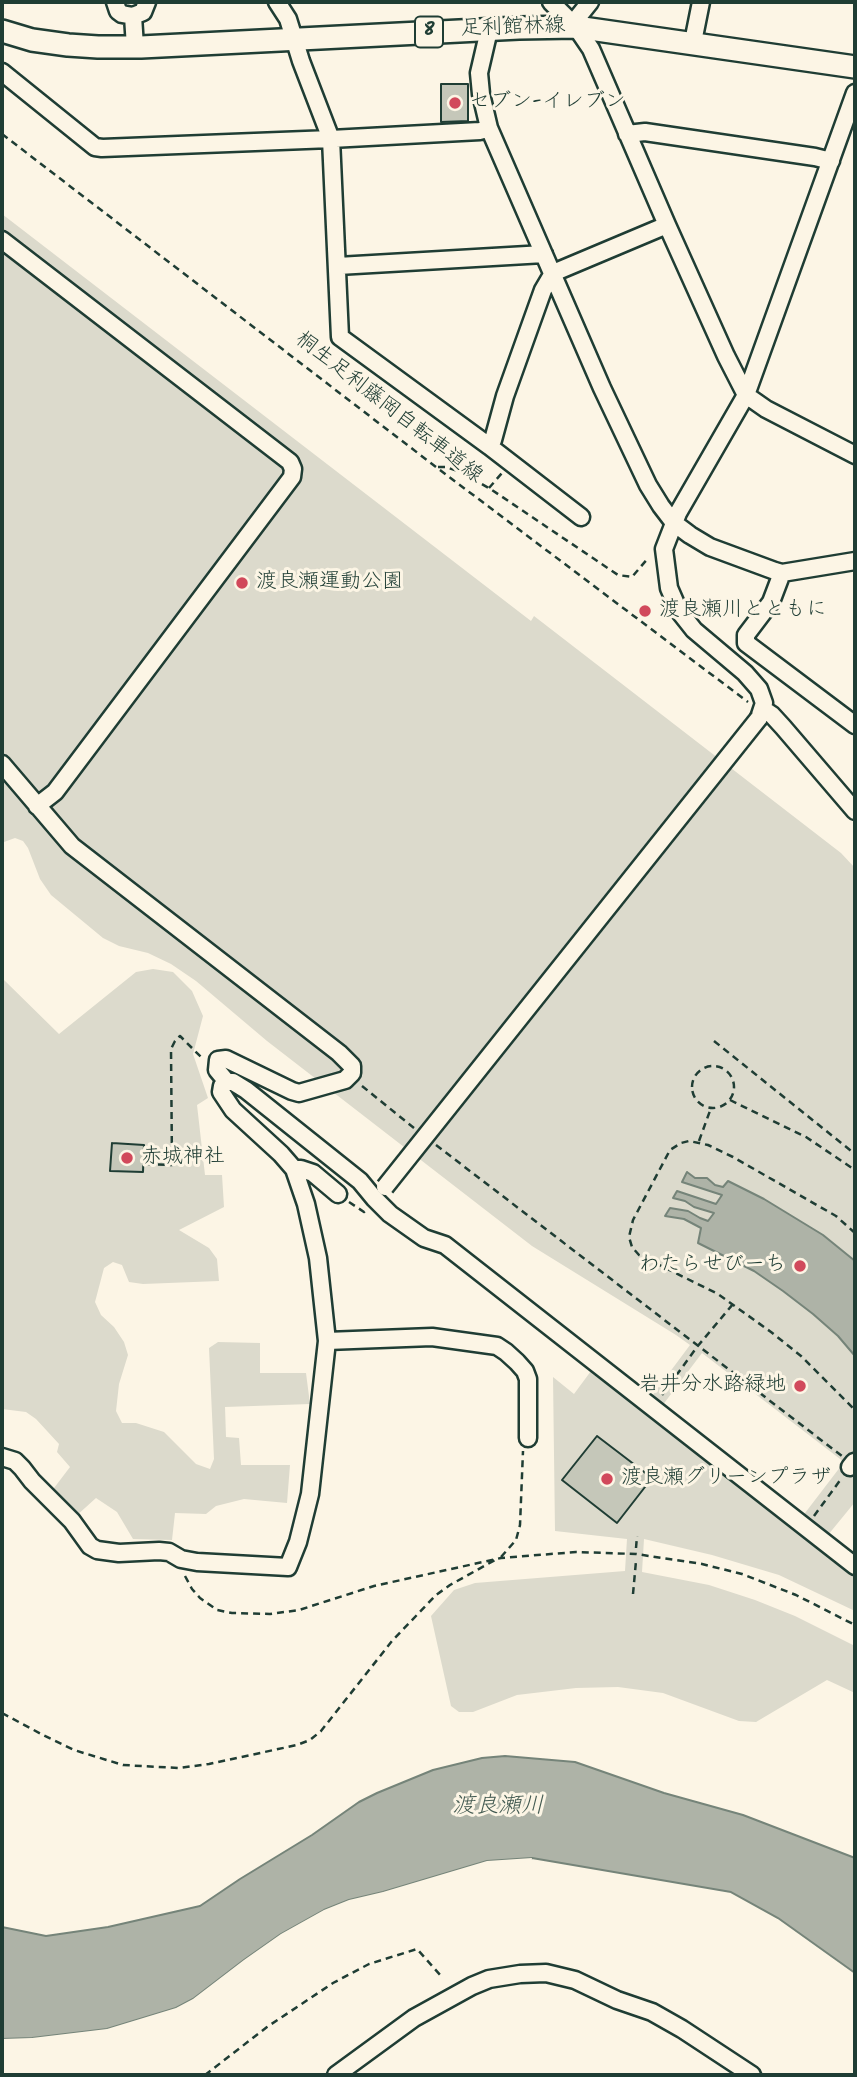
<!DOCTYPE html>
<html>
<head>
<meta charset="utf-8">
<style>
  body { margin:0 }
  #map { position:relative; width:857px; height:2077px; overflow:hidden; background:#fcf5e5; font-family:Kalam,sans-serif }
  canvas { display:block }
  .frame { position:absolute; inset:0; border:4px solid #1f3d34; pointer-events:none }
</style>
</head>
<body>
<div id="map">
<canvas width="857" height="2077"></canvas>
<div class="frame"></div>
</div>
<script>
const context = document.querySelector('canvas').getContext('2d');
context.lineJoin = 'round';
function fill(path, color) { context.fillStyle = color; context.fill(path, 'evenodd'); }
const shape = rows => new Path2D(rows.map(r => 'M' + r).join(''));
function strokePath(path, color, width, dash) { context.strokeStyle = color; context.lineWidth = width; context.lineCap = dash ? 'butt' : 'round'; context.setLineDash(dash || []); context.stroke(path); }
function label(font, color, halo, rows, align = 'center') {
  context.font = font + ' Kalam,"Klee One",sans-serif'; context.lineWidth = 6; context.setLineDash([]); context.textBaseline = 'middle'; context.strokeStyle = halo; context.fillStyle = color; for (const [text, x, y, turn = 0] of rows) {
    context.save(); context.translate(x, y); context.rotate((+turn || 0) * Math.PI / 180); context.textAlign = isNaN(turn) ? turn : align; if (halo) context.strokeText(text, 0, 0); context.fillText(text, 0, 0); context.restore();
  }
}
fill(shape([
  [2,214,531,621,534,616,841,853,855,868,855,1502,828,1535,818,1529,808,1540,855,1576,855,1611,779,1575,712,1555,644,1539,642,1572,709,1585,755,1600,795,1616,855,1646,855,1693,827,1680,756,1722,739,1721,663,1693,618,1687,576,1688,517,1695,473,1712,459,1712,451,1706,431,1616,454,1590,475,1583,625,1571,627,1539,555,1531,553,1377,574,1394,591,1371,643,1408,690,1345,676,1335,532,1246,267,1041,196,981,171,964,148,953,119,946,103,938,51,895,40,879,28,848,23,841,15,838,4,842,2,839],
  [702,1353,844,1462,802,1517,662,1406],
  [153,969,173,972,192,991,203,1016,193,1054,208,1098,197,1105,205,1175,222,1175,224,1207,179,1230,209,1248,217,1259,219,1281,143,1284,129,1282,122,1265,113,1262,104,1268,95,1302,101,1315,114,1327,124,1342,128,1355,119,1384,116,1411,122,1423,136,1423,164,1432,196,1464,210,1469,214,1459,209,1348,218,1342,260,1343,260,1373,306,1373,310,1404,225,1407,226,1437,239,1438,241,1465,290,1465,287,1503,244,1499,216,1506,206,1514,175,1513,172,1540,133,1539,117,1512,96,1498,75,1517,51,1492,70,1467,57,1452,59,1444,36,1419,26,1412,2,1409,2,978,59,1034,136,972]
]), '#dcdacc');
const water = shape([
  [687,1172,695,1178,707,1178,715,1185,723,1187,728,1181,764,1199,823,1235,855,1261,855,1356,838,1336,813,1314,783,1291,754,1271,698,1243,701,1228,684,1219,665,1216,670,1208,688,1211,700,1218,708,1221,714,1213,694,1207,685,1201,673,1198,677,1191,716,1204,722,1195,682,1182,687,1172],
  [505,1756,575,1762,664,1793,743,1815,855,1858,855,1973,778,1918,731,1892,532,1858,487,1861,383,1892,349,1900,324,1910,281,1934,244,1960,193,1999,176,2008,107,2029,32,2038,2,2039,2,1927,46,1936,108,1927,200,1906,240,1879,312,1835,359,1802,377,1793,433,1770,482,1758,505,1756]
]);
fill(water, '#aeb3a7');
strokePath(water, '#758479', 2);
fill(shape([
  [532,1858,531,1862,488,1865,384,1896,350,1903,326,1914,283,1937,246,1962,195,2002,177,2011,108,2032,32,2041,2,2043,2,2039,32,2038,107,2029,176,2008,193,1999,244,1960,281,1934,324,1910,349,1900,383,1892,487,1861]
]), '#fcf5e5');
const building = shape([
  [441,84,468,84,468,121,441,122,441,84],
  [112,1143,144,1145,143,1172,110,1171,112,1143],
  [597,1436,652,1478,617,1523,562,1480,597,1436]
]);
fill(building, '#c5c7b9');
strokePath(building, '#1f3d34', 2);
const minor = shape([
  [115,2,118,11,122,14,133,16,143,12,147,2],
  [277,2,288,19,301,61,331,139,340,337,489,446,581,517],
  [551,2,576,27,591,49,667,225,726,356,746,395,766,409,855,455],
  [133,16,135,47],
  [576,27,578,17,590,2],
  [489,30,479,73,481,94,489,128,602,388,648,485,661,506,674,523,690,535,710,547,775,571,782,573,855,561],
  [693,42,701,2],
  [2,72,95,147,102,148,331,139,480,131,489,128],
  [627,134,645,132,815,157,831,161],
  [2,240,290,462,293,469,292,477,55,792,37,806],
  [338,266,544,254],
  [489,446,493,440,505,396,543,290,553,273,667,225],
  [782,573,771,602,746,635,746,643,855,725],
  [763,709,772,715,783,727,855,811],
  [759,718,764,703,759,689,745,673,694,630,679,611,669,588,664,549,678,513,746,395,855,93],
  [2,764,72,846,339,1053,352,1066,352,1073,345,1080,299,1093,292,1091,226,1059,218,1060,217,1070,227,1082,233,1082,246,1090,360,1181,374,1198,390,1214,424,1238,445,1245,855,1566],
  [294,1169,301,1169,313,1173,338,1194],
  [327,1341,432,1337,497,1346,506,1352,517,1362,525,1371,528,1379,528,1438],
  [2,1457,15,1461,22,1468,32,1481,72,1521,90,1546,97,1550,119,1553,159,1551,169,1552,181,1559,197,1562,288,1567,298,1542,310,1494,327,1341,318,1258,306,1204,294,1169,281,1154,233,1110,221,1092,222,1086,227,1082],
  [850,1467,854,1462],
  [336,2075,414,2018,472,1986,489,1979,520,1974,546,1973,575,1980,617,2000,652,2012,682,2029,752,2075]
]);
const major = shape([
  [2,31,32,40,68,45,98,47,141,47,519,28,576,27,855,67]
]);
strokePath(minor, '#1f3d34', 21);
strokePath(major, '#1f3d34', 26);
strokePath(shape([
  [2,134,436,467,748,702],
  [438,467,446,467,463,473,492,490,618,575,632,577,649,557],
  [489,488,502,473],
  [714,1041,855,1154],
  '692 1087a21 21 0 1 1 42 0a21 21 0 1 1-42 0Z',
  [362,1086,414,1128],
  [730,1100,806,1137,855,1170],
  [699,1141,711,1108],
  [436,1145,842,1456],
  [146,1164,172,1165,171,1049,175,1041,180,1036,203,1059],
  [349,1202,364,1212,366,1210],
  [855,1233,836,1216,733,1157,708,1145,689,1141,681,1143,670,1150,633,1220,629,1237,632,1247,639,1255,718,1294,771,1332,801,1356,855,1410],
  [662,1395,697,1347,733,1304],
  [814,1516,841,1479],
  [636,1548,637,1536],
  [501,1557,516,1540,520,1525,523,1451],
  [185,1576,192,1589,200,1598,217,1610,232,1613,270,1614,299,1610,374,1586,501,1558,576,1552,636,1554,702,1564,742,1574,796,1595,855,1625],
  [633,1594,636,1561],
  [2,1713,43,1735,74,1750,123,1765,179,1768,209,1764,297,1745,310,1740,321,1731,392,1641,436,1595,450,1585,495,1560],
  [205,2075,267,2027,333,1983,369,1964,417,1949,442,1977]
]), '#1f3d34', 2.5, [7, 5]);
strokePath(minor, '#fcf5e5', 16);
strokePath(major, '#fcf5e5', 21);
const minorBridge = shape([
  [385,1187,759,718]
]);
strokePath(minorBridge, '#1f3d34', 21, []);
strokePath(minorBridge, '#fcf5e5', 16);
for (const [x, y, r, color] of [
  [455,103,7,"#d1495b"],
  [242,583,7,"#d1495b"],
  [645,611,7,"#d1495b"],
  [127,1158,7,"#d1495b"],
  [800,1266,7,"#d1495b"],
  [800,1386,7,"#d1495b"],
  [607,1479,7,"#d1495b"]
]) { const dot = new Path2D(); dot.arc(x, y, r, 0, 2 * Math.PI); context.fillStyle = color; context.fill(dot); strokePath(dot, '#fcf5e5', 2.5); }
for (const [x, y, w] of [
  [429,32,28]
]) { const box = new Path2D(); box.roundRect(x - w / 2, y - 15.5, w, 31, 5); context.fillStyle = '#fcf5e5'; context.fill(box); strokePath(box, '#1f3d34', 2); }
label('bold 19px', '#1f3d34', null, [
  ["8",429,32]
]);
label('21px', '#1f3d34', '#fcf5e5', [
  ["足利館林線",513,29,-2],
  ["桐生足利藤岡自転車道線",388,409,38]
]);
label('21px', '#1f3d34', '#fcf5e5', [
  ["セブン-イレブン",469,103],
  ["渡良瀬運動公園",256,583],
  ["渡良瀬川とともに",659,611],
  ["赤城神社",141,1158],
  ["わたらせびーち",786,1266,"right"],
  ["岩井分水路緑地",786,1386,"right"],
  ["渡良瀬グリーンプラザ",621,1479]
], 'left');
label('italic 23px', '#435a51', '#fcf5e5', [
  ["渡良瀬川",498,1808]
]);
</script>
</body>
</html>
